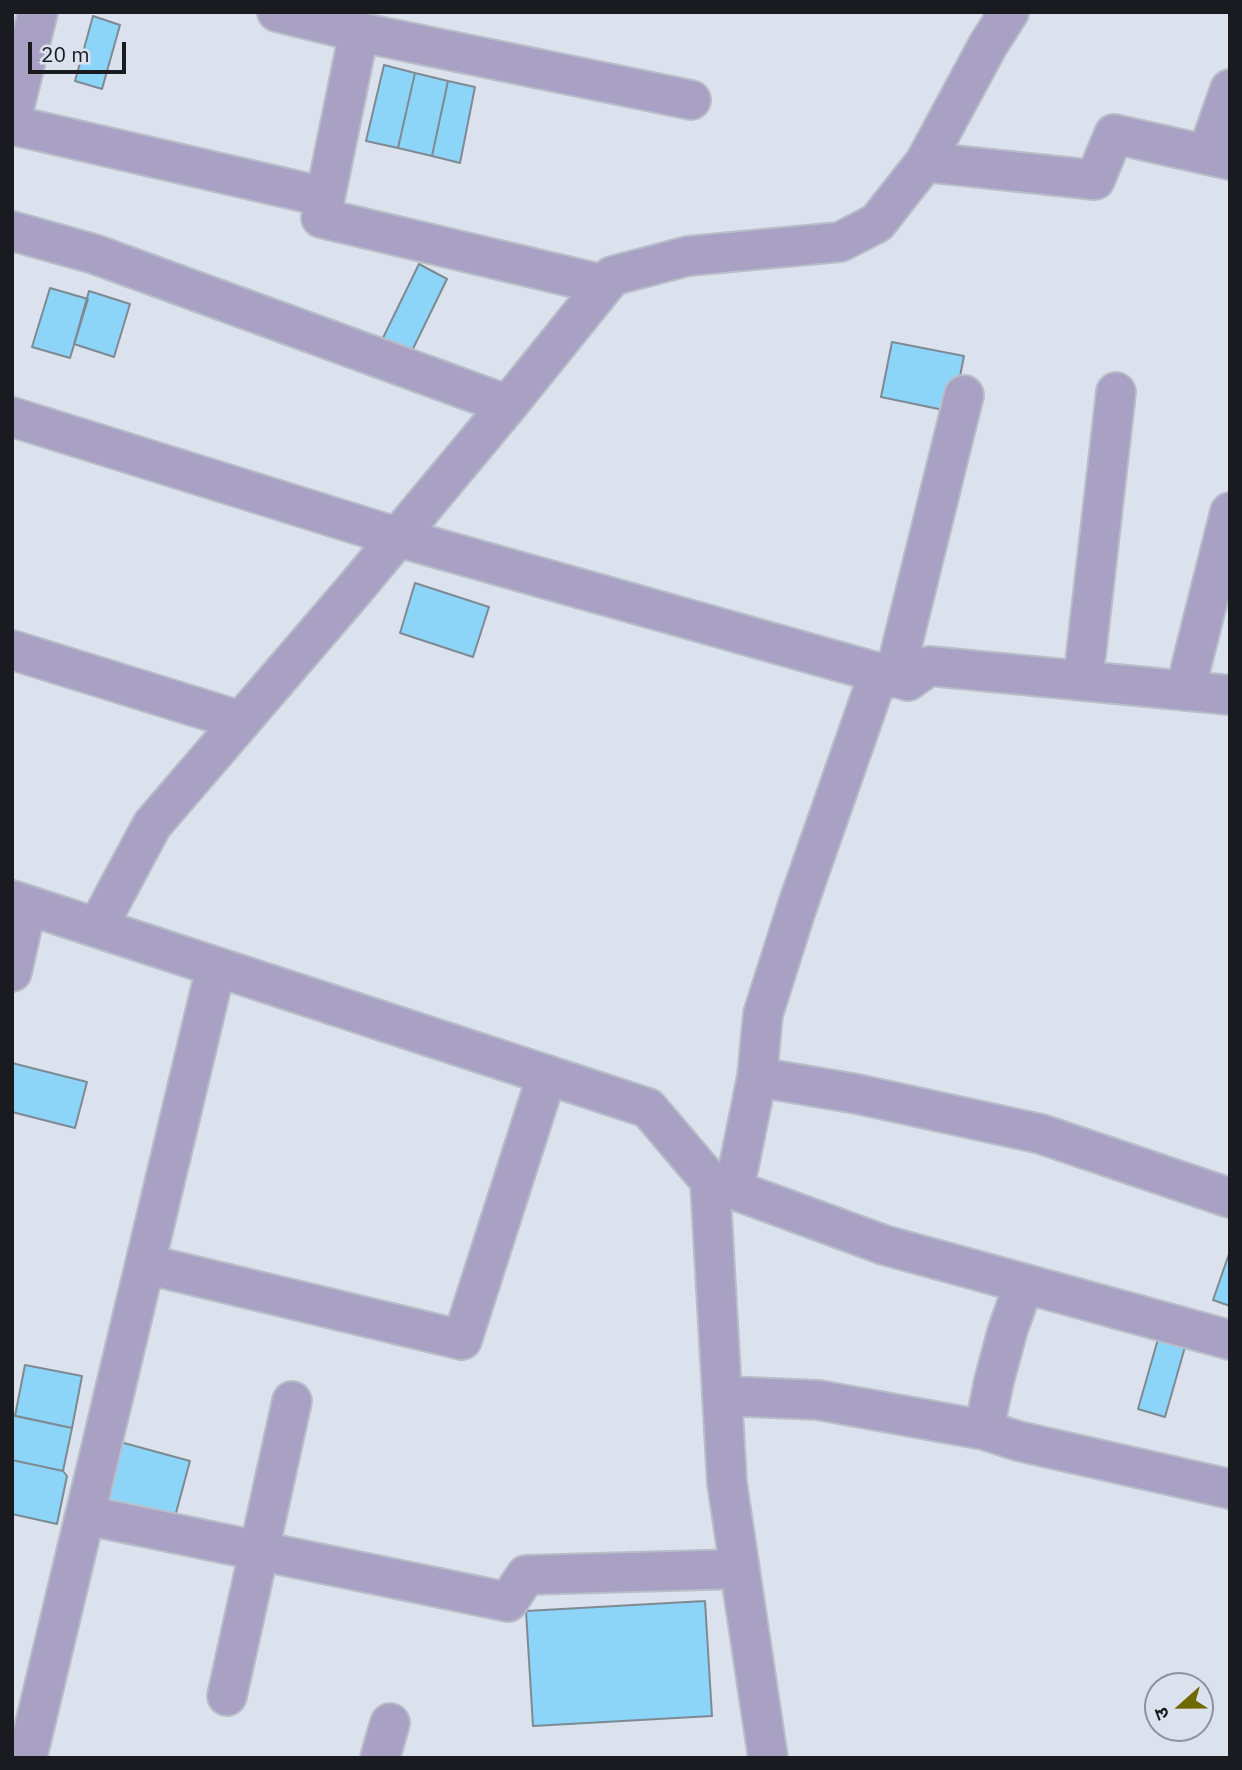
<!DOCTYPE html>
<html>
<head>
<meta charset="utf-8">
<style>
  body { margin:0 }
  #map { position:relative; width:1242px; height:1770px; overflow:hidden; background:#dbe2ee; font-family:"IBM Plex Sans","Noto Sans Devanagari",sans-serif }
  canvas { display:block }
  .frame { position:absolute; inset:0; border:14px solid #191b20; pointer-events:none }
  .north { position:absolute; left:1144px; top:1672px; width:70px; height:70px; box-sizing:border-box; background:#dbe2ee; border:2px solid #8d929c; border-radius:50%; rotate:249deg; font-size:19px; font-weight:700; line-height:28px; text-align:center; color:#191b20 }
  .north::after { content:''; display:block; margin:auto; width:24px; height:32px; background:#706900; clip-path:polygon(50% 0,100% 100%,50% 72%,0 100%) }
  .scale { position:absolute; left:28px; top:42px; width:98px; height:32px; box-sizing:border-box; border:4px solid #191b20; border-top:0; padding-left:9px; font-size:21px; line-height:24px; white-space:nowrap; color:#191b20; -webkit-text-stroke:5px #dbe2ee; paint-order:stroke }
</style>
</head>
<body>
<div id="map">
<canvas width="1242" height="1770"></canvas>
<div class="frame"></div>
<div class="north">उ</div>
<div class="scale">20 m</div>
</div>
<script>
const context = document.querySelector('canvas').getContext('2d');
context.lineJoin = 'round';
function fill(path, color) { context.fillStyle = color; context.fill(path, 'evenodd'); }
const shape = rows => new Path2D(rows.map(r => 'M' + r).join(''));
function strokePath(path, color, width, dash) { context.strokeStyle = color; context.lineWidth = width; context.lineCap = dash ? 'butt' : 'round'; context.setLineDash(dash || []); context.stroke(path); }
const building = shape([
  [93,16,120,25,102,89,75,81,93,16],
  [384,65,415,73,398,148,366,141,384,65],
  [415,73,448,81,432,156,398,148,415,73],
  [448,81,475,87,460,163,432,156,448,81],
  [419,264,447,279,408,359,380,344,419,264],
  [50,288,88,299,70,358,32,347,50,288],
  [89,291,130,304,114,357,74,344,89,291],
  [892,342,964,356,953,412,881,397,892,342],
  [415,583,489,607,473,657,400,633,415,583],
  [12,1063,87,1082,75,1128,12,1112,12,1063],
  [1230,1251,1230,1306,1213,1300,1230,1251],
  [1160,1332,1187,1340,1165,1417,1138,1409,1160,1332],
  [25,1365,82,1376,72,1428,15,1416,25,1365],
  [12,1415,72,1428,63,1471,12,1460,12,1415],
  [113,1440,190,1461,173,1524,95,1502,113,1440],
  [12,1460,63,1471,67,1476,57,1524,12,1514,12,1460],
  [705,1601,712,1716,533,1726,526,1611,705,1601]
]);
fill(building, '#8dd4f9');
strokePath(building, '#7e8a91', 2);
const minor = shape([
  [277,12,359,32,691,100],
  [359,32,321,218,605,285],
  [12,117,38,12],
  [12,125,325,197],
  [1207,155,1230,89],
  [925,162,1095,180,1114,134,1230,160],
  [12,231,94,254,508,405],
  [12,417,397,537,908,681,929,666,1230,695],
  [12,650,241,721],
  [894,678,964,395],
  [1083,681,1116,392],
  [1185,691,1230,512],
  [12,900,648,1108,710,1181,884,1245,1230,1340],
  [97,928,152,825,353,591,508,405,612,276,688,256,840,242,877,223,925,162,988,45,1009,12],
  [12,972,27,905],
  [757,1077,857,1094,1041,1134,1230,1198],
  [710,1181,727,1483,768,1758],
  [734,1190,757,1077,763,1014,797,907,879,673],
  [145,1264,462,1340,547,1075],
  [724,1396,818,1400,984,1430,1018,1441,1230,1489],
  [984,1430,994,1381,1008,1329,1024,1284],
  [85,1515,508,1602,526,1575,740,1569],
  [227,1696,292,1401],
  [27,1758,216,967],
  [380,1758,390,1723]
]);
strokePath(minor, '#b8bec9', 42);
strokePath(minor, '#a9a1c3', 38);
</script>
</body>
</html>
